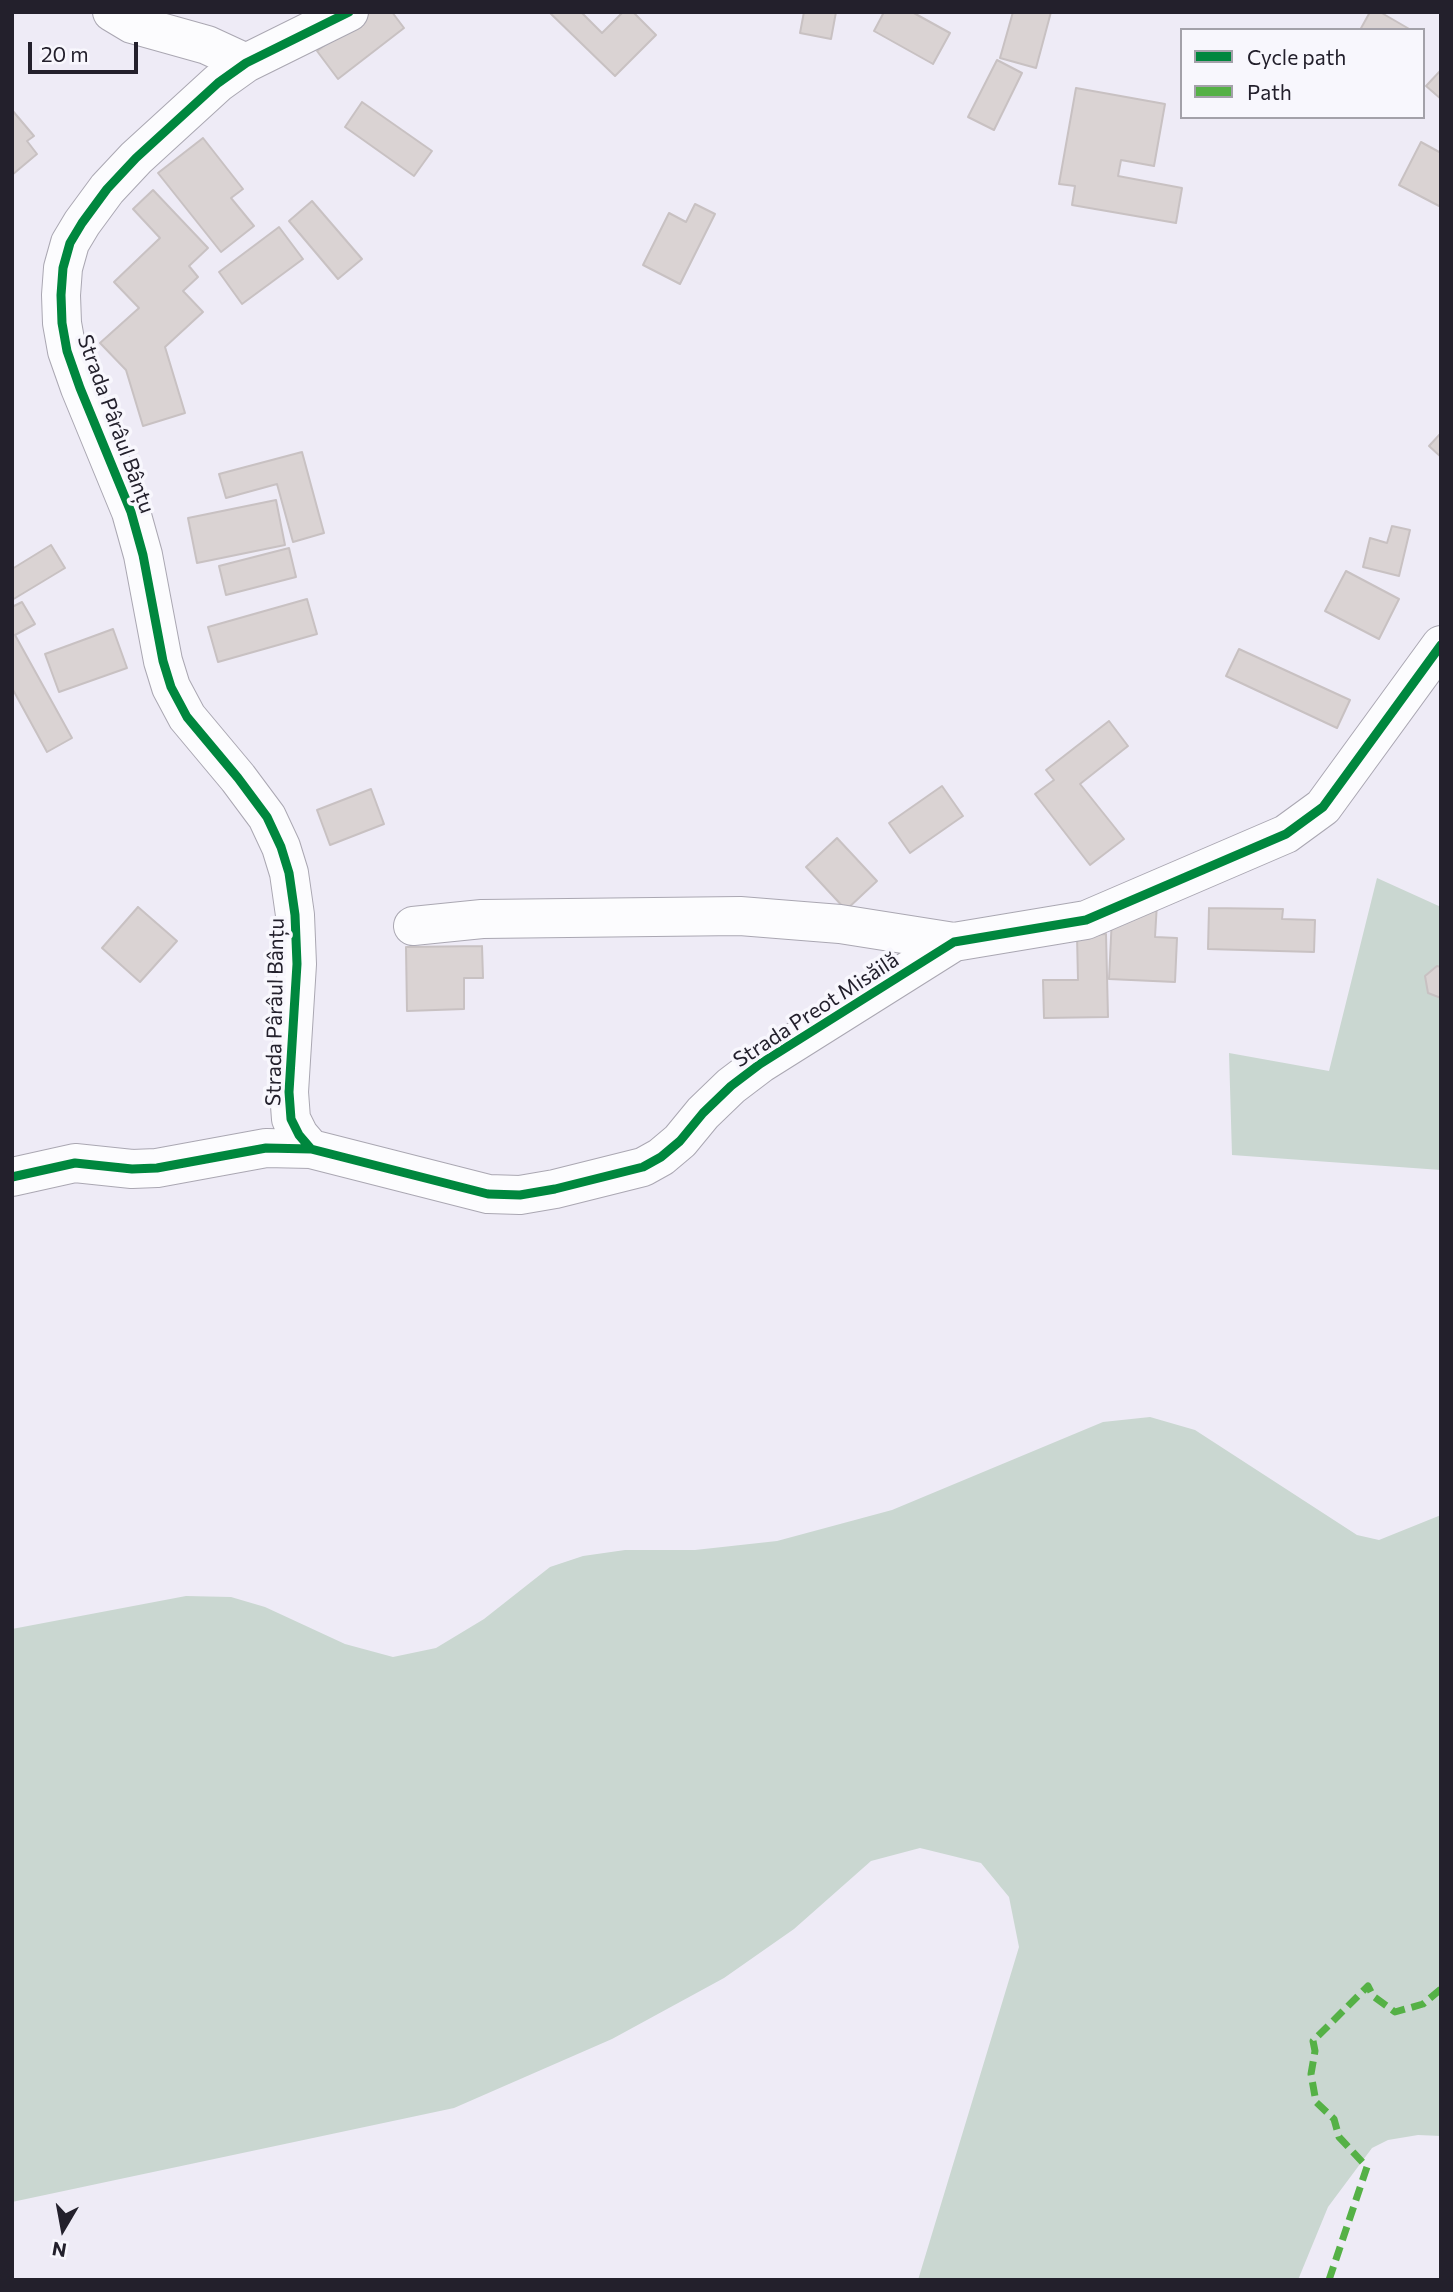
<!DOCTYPE html>
<html>
<head>
<meta charset="utf-8">
<style>
  body { margin:0 }
  #map { position:relative; width:1453px; height:2292px; overflow:hidden; background:#eeebf6; font-family:Commissioner,sans-serif }
  canvas { display:block }
  .frame { position:absolute; inset:0; border:14px solid #23202c; pointer-events:none }
  .legend { position:absolute; left:1180px; top:28px; width:245px; height:91px; box-sizing:border-box; background:#f8f7fd; border:2px solid #a3a1a9; margin:0; padding:9px 12px; list-style:none; font-size:21px; color:#23202c }
  .legend li { display:flex; align-items:center; gap:14px; height:35px }
  .legend b { width:35px; border:2px solid #a3a1a9 }
  .north { position:absolute; left:28px; top:2194px; width:70px; height:70px; -webkit-text-stroke:5px #f8f7fd; paint-order:stroke; rotate:190deg; font-size:19px; font-weight:700; line-height:28px; text-align:center; color:#23202c }
  .north::after { content:''; display:block; margin:auto; width:24px; height:32px; background:#23202c; clip-path:polygon(50% 0,100% 100%,50% 72%,0 100%) }
  .scale { position:absolute; left:28px; top:42px; width:110px; height:32px; box-sizing:border-box; border:4px solid #23202c; border-top:0; padding-left:9px; font-size:21px; line-height:24px; white-space:nowrap; color:#23202c; -webkit-text-stroke:5px #f8f7fd; paint-order:stroke }
</style>
</head>
<body>
<div id="map">
<canvas width="1453" height="2292"></canvas>
<div class="frame"></div>
<ul class="legend">
<li><b style="height:9px;background:#00873e"></b>Cycle path</li>
<li><b style="height:9px;background:#55b146"></b>Path</li>
</ul>
<div class="north">N</div>
<div class="scale">20 m</div>
</div>
<script>
const context = document.querySelector('canvas').getContext('2d');
context.lineJoin = 'round';
function fill(path, color) { context.fillStyle = color; context.fill(path, 'evenodd'); }
const shape = rows => new Path2D(rows.map(r => 'M' + r).join(''));
function strokePath(path, color, width, dash) { context.strokeStyle = color; context.lineWidth = width; context.lineCap = dash ? 'butt' : 'round'; context.setLineDash(dash || []); context.stroke(path); }
function label(font, color, halo, rows, align = 'center') {
  context.font = font + ' Commissioner,sans-serif'; context.lineWidth = 7; context.setLineDash([]); context.textBaseline = 'middle'; context.strokeStyle = halo; context.fillStyle = color; for (const [text, x, y, turn = 0] of rows) {
    context.save(); context.translate(x, y); context.rotate((+turn || 0) * Math.PI / 180); context.textAlign = isNaN(turn) ? turn : align; if (halo) context.strokeText(text, 0, 0); context.fillText(text, 0, 0); context.restore();
  }
}
fill(shape([
  [1377,878,1441,907,1441,1170,1232,1155,1229,1053,1329,1071],
  [1150,1417,1195,1430,1357,1535,1379,1540,1441,1515,1441,2136,1418,2135,1388,2140,1372,2148,1328,2207,1298,2280,918,2280,1019,1947,1009,1897,981,1863,920,1848,871,1861,794,1929,724,1978,612,2039,454,2108,12,2202,12,1629,186,1596,231,1597,265,1607,345,1644,393,1657,436,1648,484,1619,550,1567,583,1556,625,1550,695,1550,777,1541,892,1510,1103,1422]
]), '#cad7d1');
const building = shape([
  [369,12,392,12,404,28,338,79,317,51,369,12],
  [549,12,581,12,602,33,623,12,633,12,656,35,615,76,549,12],
  [804,12,836,12,831,39,800,33,804,12],
  [884,12,912,12,950,33,933,64,874,31,884,12],
  [1013,12,1051,12,1036,68,1000,58,1013,12],
  [1370,12,1380,12,1411,30,1360,30,1370,12],
  [997,60,1022,73,994,130,968,117,997,60],
  [1441,70,1441,99,1426,86,1441,70],
  [1076,88,1165,104,1154,166,1121,160,1118,176,1182,188,1176,223,1072,205,1075,186,1059,184,1076,88],
  [362,102,432,151,414,176,345,127,362,102],
  [12,110,34,136,27,141,37,154,12,175,12,110],
  [203,138,243,189,231,198,254,226,221,252,158,173,203,138],
  [1421,142,1441,153,1441,207,1399,185,1421,142],
  [153,190,208,248,189,266,198,277,183,291,203,312,165,347,185,413,143,426,126,370,100,343,139,308,114,282,160,238,133,209,153,190],
  [312,201,362,259,338,279,289,221,312,201],
  [695,204,715,214,680,284,643,265,669,213,686,222,695,204],
  [279,227,303,259,242,304,219,272,279,227],
  [1441,433,1441,457,1429,446,1441,433],
  [302,452,324,533,293,542,277,484,226,498,219,474,302,452],
  [276,500,285,545,197,563,188,518,276,500],
  [1392,526,1410,530,1399,576,1363,567,1370,538,1387,543,1392,526],
  [51,545,65,568,12,600,12,569,51,545],
  [289,548,296,577,226,595,219,566,289,548],
  [1346,571,1399,599,1379,639,1325,611,1346,571],
  [307,599,317,634,218,662,208,627,307,599],
  [22,602,35,624,15,635,72,738,47,752,12,688,12,607,22,602],
  [113,629,127,668,59,692,45,654,113,629],
  [1239,649,1350,700,1337,728,1226,676,1239,649],
  [1109,721,1128,746,1080,784,1124,839,1090,865,1035,794,1054,780,1046,770,1109,721],
  [942,786,963,816,910,853,889,823,942,786],
  [371,789,384,824,330,845,317,810,371,789],
  [837,838,877,881,846,910,806,867,837,838],
  [1157,903,1155,937,1177,938,1175,982,1109,979,1112,917,1157,903],
  [138,907,177,941,140,982,102,948,138,907],
  [1209,908,1283,909,1282,919,1315,920,1314,952,1208,949,1209,908],
  [1106,934,1108,1017,1044,1018,1043,980,1078,980,1077,935,1106,934],
  [482,946,483,978,464,978,464,1009,407,1011,406,947,482,946],
  [1437,966,1441,967,1441,998,1428,993,1425,976,1437,966]
]);
fill(building, '#dad3d3');
strokePath(building, '#c8c1c2', 2);
const street = shape([
  [112,12,132,24,207,45,246,63],
  [413,926,482,919,740,916,840,924,954,942],
  [311,1149,299,1135,291,1119,289,1092,297,964,295,915,289,873,281,847,267,817,238,778,187,717,171,687,163,661,143,555,131,512,80,388,67,351,62,323,61,295,63,268,70,243,82,223,107,189,136,158,218,83,246,63,349,12],
  [12,1177,75,1163,132,1169,157,1168,266,1148,311,1149,488,1194,520,1195,555,1189,643,1167,661,1157,680,1141,703,1113,731,1086,760,1064,954,942,1086,920,1286,834,1323,807,1441,645]
]);
strokePath(street, '#aaa7b2', 40);
strokePath(street, '#fcfcfe', 38);
strokePath(shape([
  [1329,2280,1367,2167,1339,2137,1334,2119,1316,2102,1311,2074,1315,2051,1313,2041,1368,1986,1373,1996,1395,2012,1423,2004,1441,1989]
]), '#55b146', 7, [14, 7]);
strokePath(shape([
  [311,1149,299,1135,291,1119,289,1092,297,964,295,915,289,873,281,847,267,817,238,778,187,717,171,687,163,661,143,555,131,512,80,388,67,351,62,323,61,295,63,268,70,243,82,223,107,189,136,158,218,83,246,63,349,12],
  [12,1177,75,1163,132,1169,157,1168,266,1148,311,1149,488,1194,520,1195,555,1189,643,1167,661,1157,680,1141,703,1113,731,1086,760,1064,954,942,1086,920,1286,834,1323,807,1441,645]
]), '#00873e', 9);
label('21px', '#23202c', '#f8f7fd', [
  ["Strada Pârâul Bânțu",116,424,70],
  ["Strada Preot Misăilă",816,1010,-33],
  ["Strada Pârâul Bânțu",275,1012,-89]
]);
</script>
</body>
</html>
